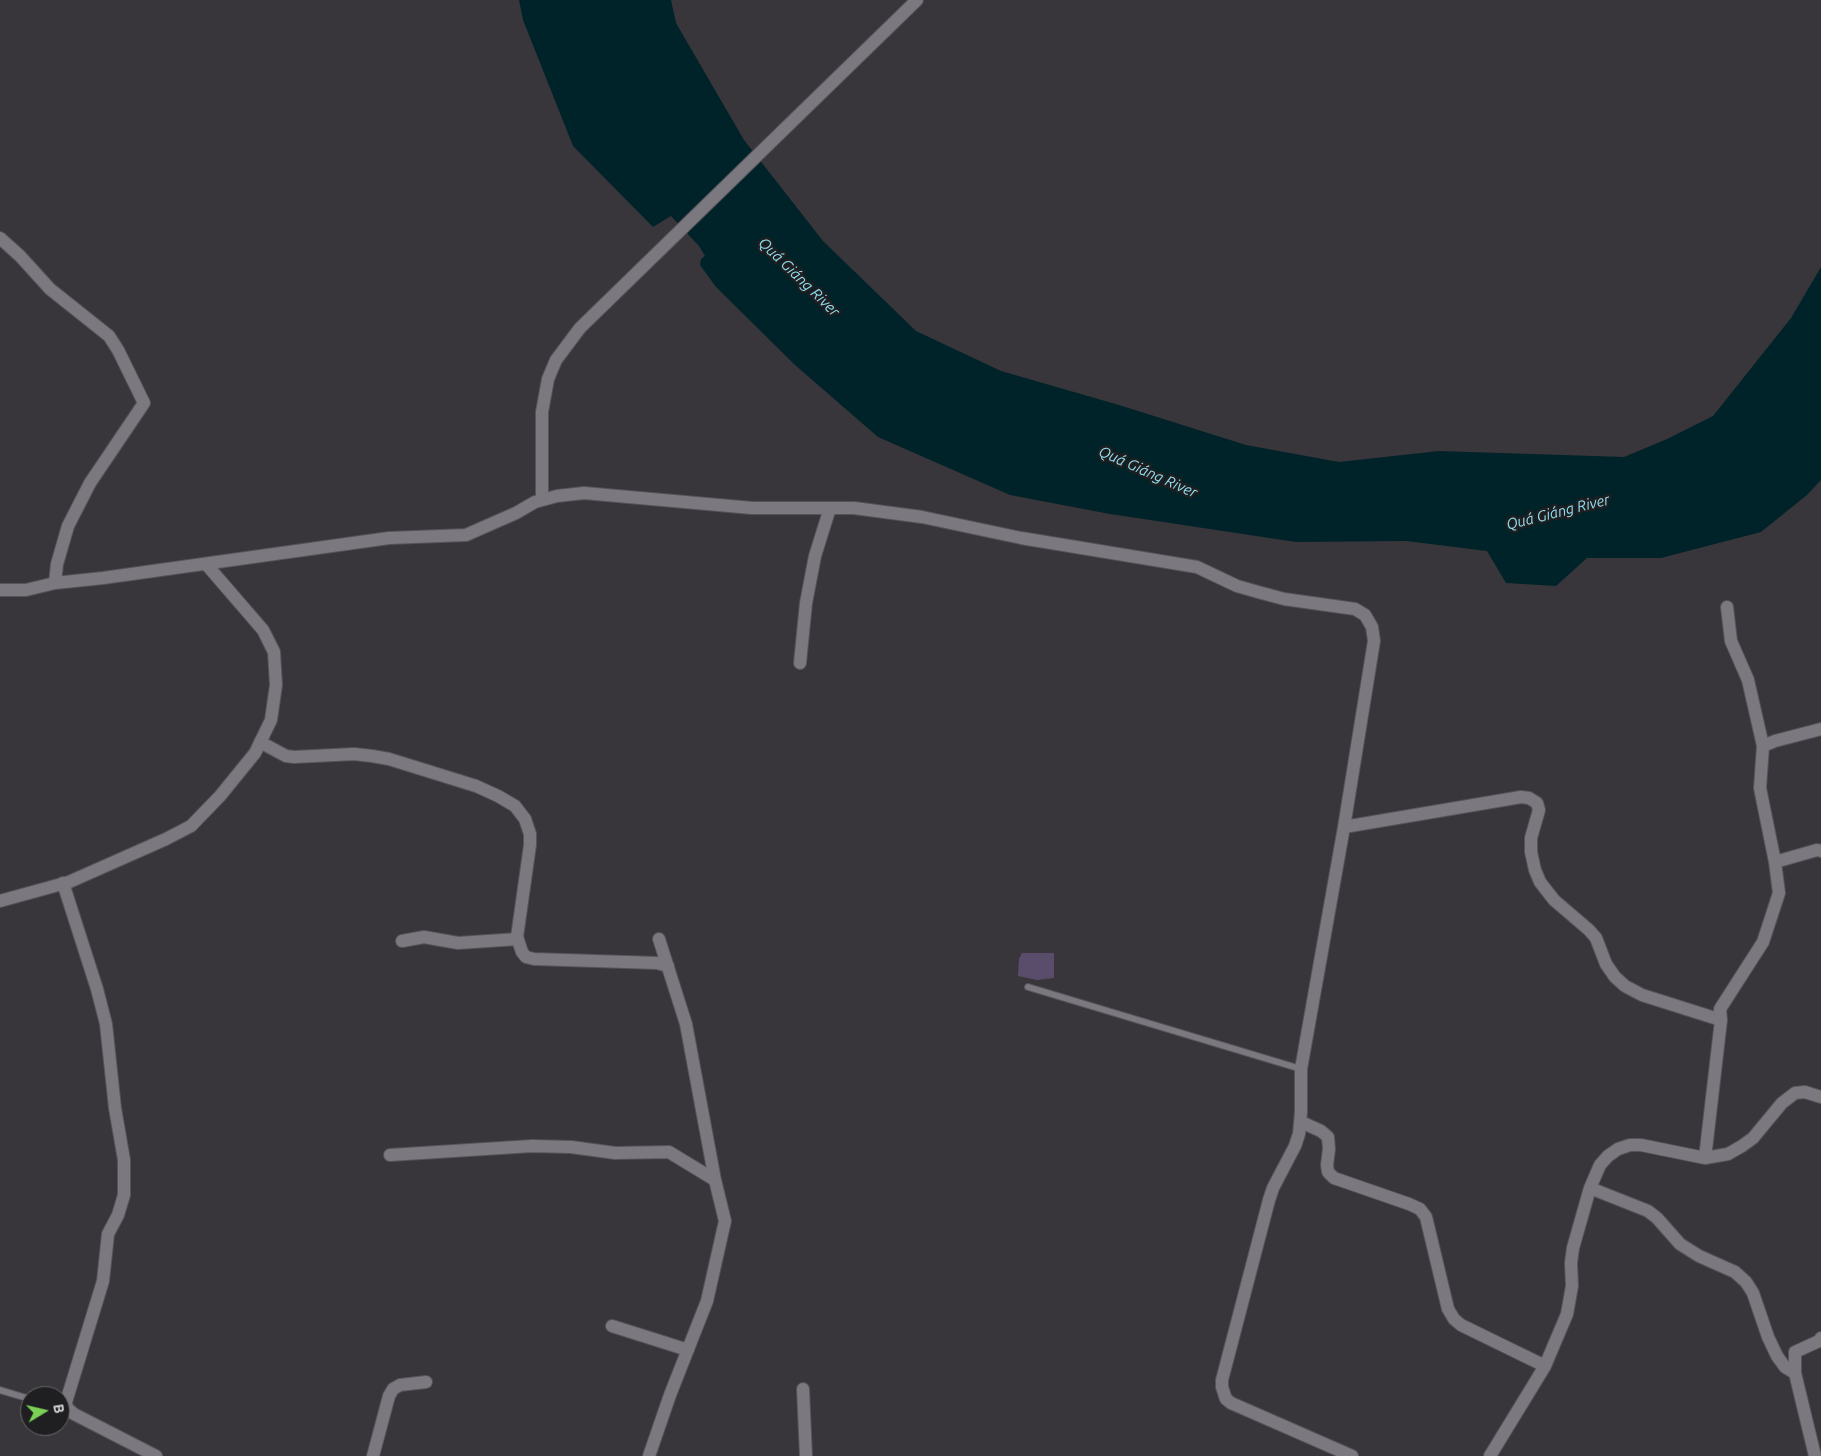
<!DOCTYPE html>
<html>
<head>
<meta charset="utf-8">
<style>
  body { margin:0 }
  #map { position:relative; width:1821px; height:1456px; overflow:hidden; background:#38363b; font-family:Ubuntu,sans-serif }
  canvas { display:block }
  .north { position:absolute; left:20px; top:1386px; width:50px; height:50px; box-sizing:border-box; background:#1f1e20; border:1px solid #686769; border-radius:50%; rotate:81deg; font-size:14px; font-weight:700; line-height:20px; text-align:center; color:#d5d4d7 }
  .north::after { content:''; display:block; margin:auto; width:18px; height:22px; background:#7ad156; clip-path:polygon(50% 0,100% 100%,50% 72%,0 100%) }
</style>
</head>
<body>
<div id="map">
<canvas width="1821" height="1456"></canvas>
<div class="north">B</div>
</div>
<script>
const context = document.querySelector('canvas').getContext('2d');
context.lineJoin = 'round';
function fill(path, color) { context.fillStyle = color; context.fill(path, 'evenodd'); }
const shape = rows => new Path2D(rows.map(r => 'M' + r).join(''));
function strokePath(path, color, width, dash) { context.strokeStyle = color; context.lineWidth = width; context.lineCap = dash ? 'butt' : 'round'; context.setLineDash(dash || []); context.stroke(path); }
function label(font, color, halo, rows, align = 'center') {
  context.font = font + ' Ubuntu,sans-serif'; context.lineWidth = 5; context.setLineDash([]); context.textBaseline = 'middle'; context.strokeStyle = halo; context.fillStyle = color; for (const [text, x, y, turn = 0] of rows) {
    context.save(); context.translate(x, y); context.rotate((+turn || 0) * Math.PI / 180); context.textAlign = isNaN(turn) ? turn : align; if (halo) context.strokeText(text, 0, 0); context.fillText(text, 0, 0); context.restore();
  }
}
fill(shape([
  [519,0,671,0,676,23,744,140,823,241,916,331,1001,371,1119,405,1246,445,1339,462,1439,451,1624,457,1667,439,1713,416,1791,318,1821,267,1821,480,1807,495,1761,532,1661,558,1587,558,1556,586,1506,583,1487,551,1406,541,1296,542,1110,514,1010,495,878,437,795,365,716,287,700,265,701,259,705,256,699,246,671,216,653,227,573,146,523,20]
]), '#002329');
fill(shape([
  [1022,953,1054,953,1054,978,1037,980,1018,976,1019,959]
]), '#5a4d6c');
const lane = shape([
  [1028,987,1301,1069],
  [0,1390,30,1399]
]);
const street = shape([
  [0,238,20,256,50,289,109,336,118,350,144,403,90,483,68,526,57,564,55,583],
  [542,500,542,412,548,379,556,360,580,328,917,0],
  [0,590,26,590,55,583,103,578,389,538,466,535,516,513,535,502,557,496,584,493,752,508,854,508,922,517,1021,538,1197,567,1237,586,1258,592,1284,599,1355,609,1365,615,1372,627,1374,641,1344,827,1301,1069,1301,1112,1299,1134,1295,1146,1273,1188,1269,1200,1222,1380,1222,1387,1226,1399,1231,1403,1352,1456],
  [1727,607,1731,641,1748,680,1763,746],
  [800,663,806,603,815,556,830,508],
  [260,742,286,756,294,757,354,754,372,756,389,759,476,786,498,796,515,806,525,819,530,834,530,845,517,937,522,952,526,957,534,959,657,963,668,966],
  [1344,827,1521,797,1529,798,1537,803,1539,810,1531,838,1531,852,1535,870,1540,882,1554,900,1589,930,1596,938,1606,964,1615,977,1625,986,1642,995,1721,1020],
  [1775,862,1760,788,1763,746,1775,741,1821,729],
  [63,883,97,989,106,1024,115,1108,124,1160,124,1195,118,1215,108,1234,103,1281,66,1402,67,1408,74,1414,156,1456],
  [0,901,69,882,166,839,191,826,220,796,255,753,271,720,276,685,274,652,263,630,206,564],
  [402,941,424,937,458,943,518,939],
  [1301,1122,1321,1131,1328,1137,1329,1149,1327,1165,1328,1172,1334,1178,1409,1204,1420,1209,1426,1217,1448,1309,1454,1319,1461,1325,1545,1366],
  [390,1155,532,1146,571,1147,615,1153,669,1152,715,1180],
  [1705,1158,1721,1020,1720,1009,1763,942,1779,893,1775,862,1817,850,1821,851],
  [1590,1188,1648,1211,1657,1218,1680,1244,1699,1256,1735,1272,1746,1282,1753,1293,1768,1337,1777,1356,1785,1367,1795,1373],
  [612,1326,688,1350],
  [803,1389,806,1456],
  [373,1456,389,1396,393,1389,400,1385,426,1382],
  [649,1456,670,1395,707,1301,725,1221,715,1180,686,1024,659,939],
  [1490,1456,1545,1366,1567,1314,1572,1286,1571,1263,1573,1248,1590,1188,1600,1165,1608,1156,1618,1149,1630,1145,1641,1145,1705,1158,1728,1154,1742,1146,1753,1138,1782,1103,1795,1093,1805,1092,1821,1097],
  [1815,1456,1795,1373,1795,1352,1819,1341,1821,1338]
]);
strokePath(lane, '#565458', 8);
strokePath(street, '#565458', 14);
strokePath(lane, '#7b797f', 6);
strokePath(street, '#7b797f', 12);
label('italic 15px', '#8fdef0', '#1f1e20', [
  ["Quá Giáng River",799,277,44],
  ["Quá Giáng River",1148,472,24],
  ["Quá Giáng River",1558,512,-14]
]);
</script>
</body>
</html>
